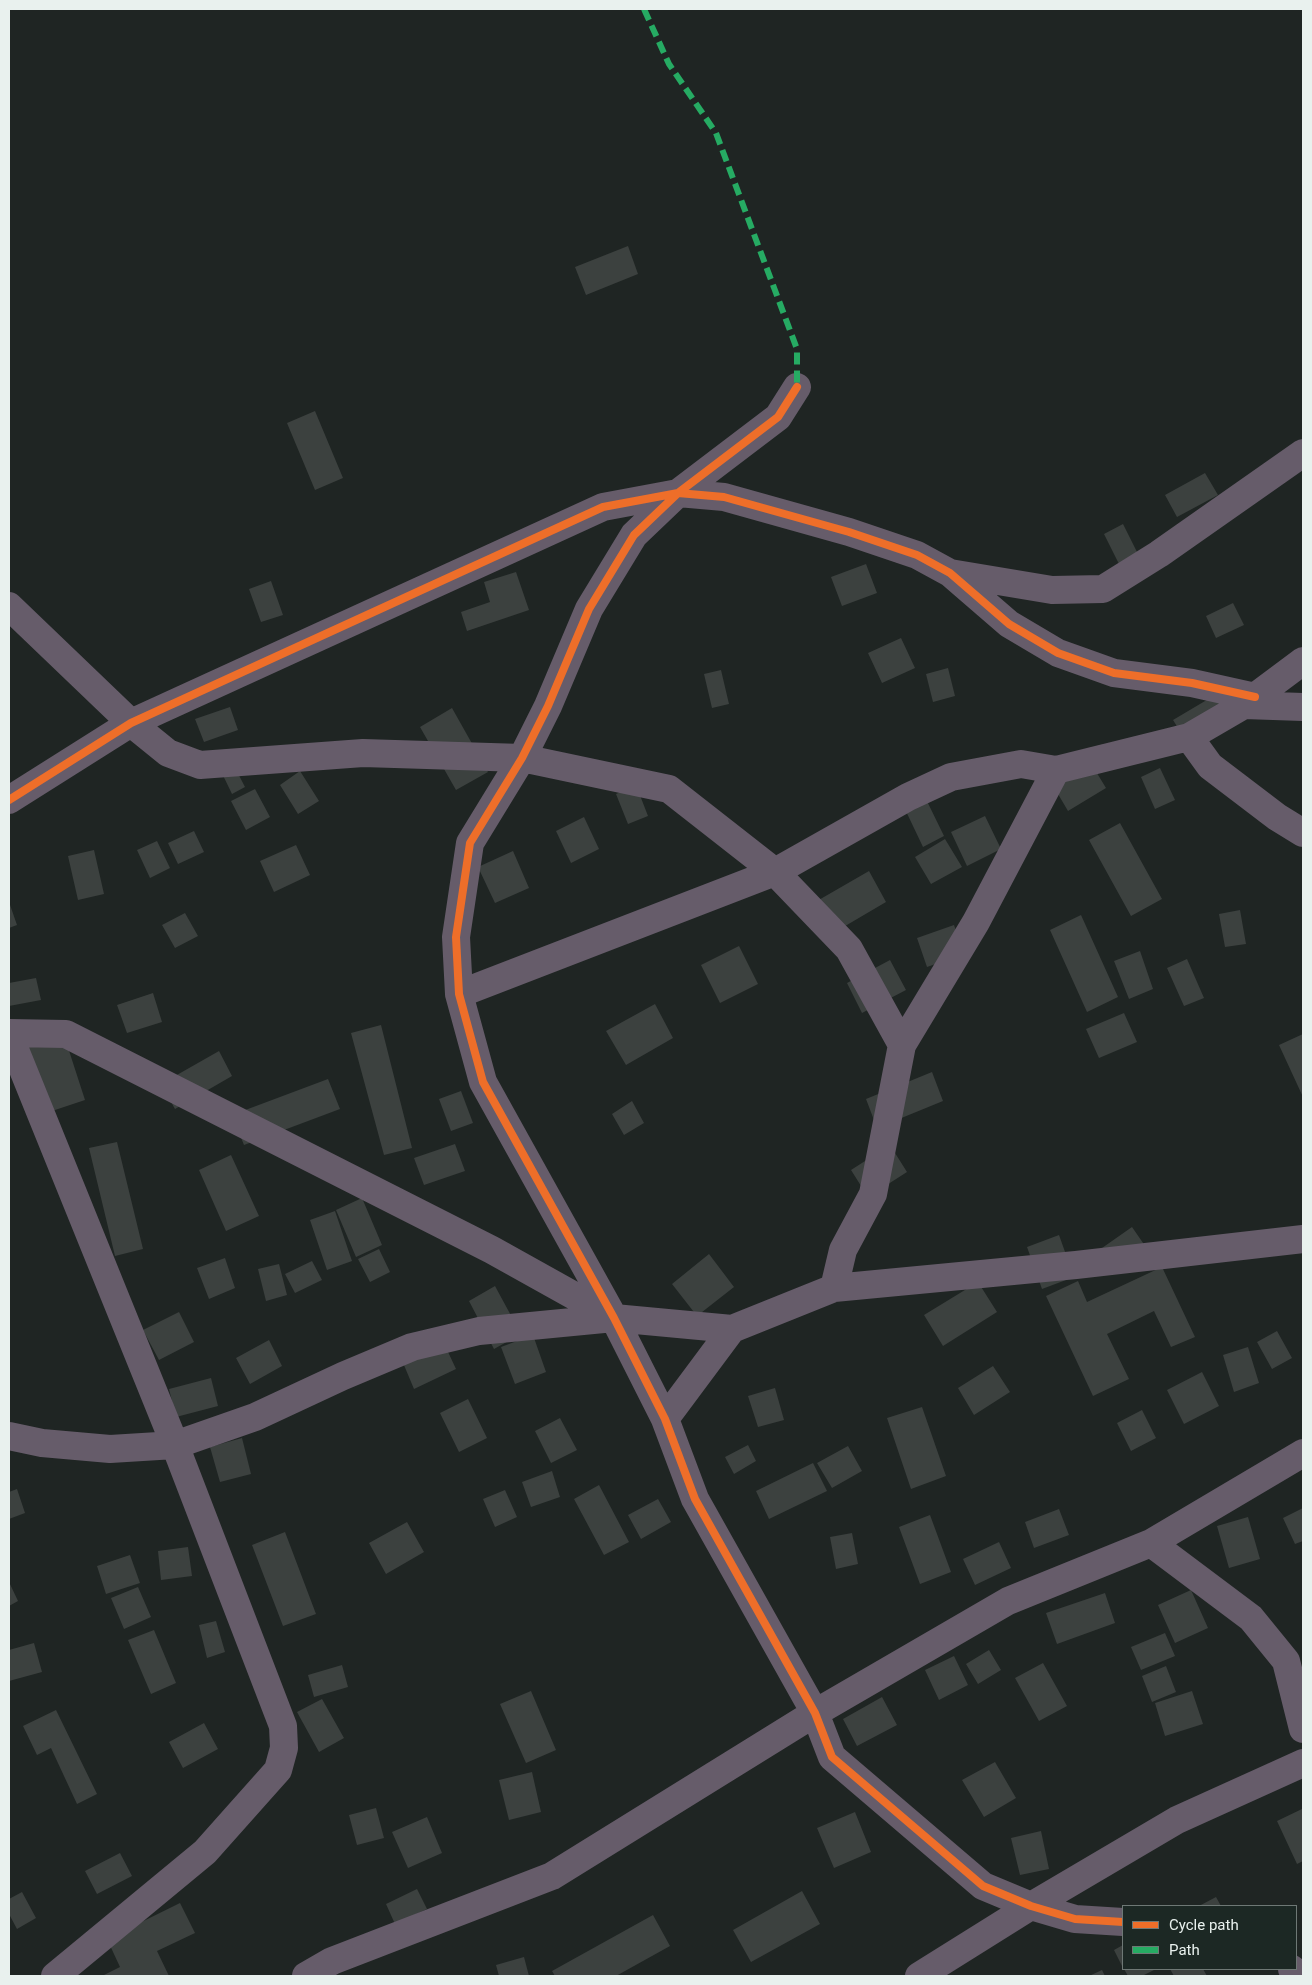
<!DOCTYPE html>
<html>
<head>
<meta charset="utf-8">
<style>
  body { margin:0 }
  #map { position:relative; width:1312px; height:1985px; overflow:hidden; background:#1f2523; font-family:Roboto,sans-serif }
  canvas { display:block }
  .frame { position:absolute; inset:0; border:10px solid #e9f1ee; pointer-events:none }
  .legend { position:absolute; left:1122px; top:1905px; width:175px; height:65px; box-sizing:border-box; background:#1c2824; border:1px solid #6e7875; margin:0; padding:6px 9px; list-style:none; font-size:15px; color:#e9f1ee }
  .legend li { display:flex; align-items:center; gap:10px; height:25px }
  .legend b { width:25px; border:1px solid #6e7875 }
</style>
</head>
<body>
<div id="map">
<canvas width="1312" height="1985"></canvas>
<div class="frame"></div>
<ul class="legend">
<li><b style="height:6px;background:#ee6e29"></b>Cycle path</li>
<li><b style="height:6px;background:#26ab63"></b>Path</li>
</ul>
</div>
<script>
const context = document.querySelector('canvas').getContext('2d');
context.lineJoin = 'round';
function fill(path, color) { context.fillStyle = color; context.fill(path, 'evenodd'); }
const shape = rows => new Path2D(rows.map(r => 'M' + r).join(''));
function strokePath(path, color, width, dash) { context.strokeStyle = color; context.lineWidth = width; context.lineCap = dash ? 'butt' : 'round'; context.setLineDash(dash || []); context.stroke(path); }
fill(shape([
  [628,246,638,274,586,295,575,267],
  [315,411,343,478,315,490,287,423],
  [1205,473,1218,495,1177,517,1165,495],
  [1123,524,1140,558,1121,568,1104,534],
  [866,564,877,593,842,606,831,577],
  [516,572,529,610,467,631,461,612,490,602,484,582],
  [271,581,283,615,261,622,249,589],
  [1233,603,1244,625,1216,638,1206,616],
  [901,638,915,668,882,683,868,653],
  [948,668,955,696,933,702,926,674],
  [721,670,729,704,712,708,704,674],
  [1232,685,1248,712,1190,747,1173,720],
  [230,707,238,730,204,742,195,719],
  [452,708,488,772,456,790,420,727],
  [1086,755,1106,788,1068,811,1048,777],
  [230,758,245,787,232,794,218,765],
  [1160,768,1175,800,1155,809,1141,777],
  [300,771,319,801,298,814,280,785],
  [636,785,648,816,628,824,616,794],
  [255,789,270,817,246,830,231,801],
  [924,795,944,836,923,847,903,805],
  [985,816,1001,849,967,866,951,832],
  [584,817,599,849,571,863,556,831],
  [1120,823,1162,899,1131,916,1089,840],
  [194,831,204,852,178,864,168,843],
  [945,839,962,867,931,884,915,857],
  [157,841,170,868,150,878,137,850],
  [296,845,310,875,274,892,260,861],
  [94,850,104,894,78,900,68,856],
  [513,851,529,888,495,903,478,867],
  [869,871,886,902,835,932,817,901],
  [9,902,17,925,9,928],
  [1240,910,1246,944,1225,947,1219,914],
  [185,913,198,936,175,948,162,925],
  [1081,915,1118,997,1087,1012,1050,930],
  [954,925,964,954,927,967,917,938],
  [739,946,758,984,720,1003,701,965],
  [1140,951,1153,989,1129,999,1114,961],
  [1187,959,1204,998,1184,1006,1167,968],
  [890,960,906,990,862,1013,847,983],
  [36,978,41,1000,9,1006,9,983],
  [153,993,162,1022,127,1033,117,1005],
  [655,1004,673,1038,626,1065,606,1031],
  [1124,1013,1137,1042,1099,1058,1086,1029],
  [381,1025,412,1148,384,1155,351,1033],
  [62,1029,85,1100,46,1113,22,1042],
  [1303,1034,1303,1097,1279,1045],
  [219,1051,232,1076,175,1109,161,1084],
  [932,1072,943,1101,877,1128,866,1099],
  [328,1079,340,1109,244,1145,232,1115],
  [461,1091,473,1123,451,1131,439,1099],
  [632,1101,644,1123,624,1135,612,1114],
  [117,1142,143,1249,115,1256,89,1148],
  [455,1144,465,1171,424,1185,414,1158],
  [890,1145,907,1172,868,1197,851,1170],
  [231,1155,259,1216,226,1231,199,1170],
  [362,1198,382,1245,356,1257,336,1210],
  [335,1211,352,1261,327,1270,310,1220],
  [1132,1227,1150,1253,1121,1274,1102,1248],
  [1059,1235,1074,1277,1042,1289,1027,1247],
  [379,1249,390,1272,370,1282,358,1259],
  [709,1254,734,1287,697,1316,672,1284],
  [225,1258,235,1288,209,1299,197,1268],
  [312,1261,322,1280,295,1293,285,1274],
  [279,1264,287,1295,266,1301,258,1269],
  [1162,1267,1195,1337,1171,1347,1154,1311,1107,1334,1129,1379,1093,1396,1046,1296,1078,1281,1087,1302],
  [978,1282,997,1312,943,1346,924,1315],
  [495,1286,521,1334,494,1349,469,1301],
  [179,1312,194,1342,159,1360,143,1330],
  [1277,1331,1292,1358,1272,1369,1257,1342],
  [533,1335,546,1372,515,1384,501,1347],
  [442,1339,456,1369,414,1389,401,1358],
  [269,1340,282,1366,250,1384,236,1358],
  [1248,1347,1259,1383,1234,1392,1223,1355],
  [993,1366,1010,1392,974,1415,958,1388],
  [1202,1372,1219,1406,1184,1424,1167,1390],
  [211,1378,218,1406,176,1417,169,1389],
  [775,1388,784,1420,758,1427,748,1396],
  [468,1399,487,1438,459,1452,440,1413],
  [922,1407,946,1476,911,1489,887,1418],
  [1142,1410,1156,1438,1131,1451,1117,1423],
  [560,1418,577,1450,551,1463,535,1431],
  [242,1438,251,1474,220,1482,210,1447],
  [748,1445,756,1461,734,1474,725,1457],
  [848,1446,862,1471,832,1488,817,1463],
  [813,1463,827,1491,769,1519,756,1491],
  [552,1471,560,1497,531,1507,522,1482],
  [599,1485,629,1542,604,1555,574,1499],
  [17,1489,25,1513,9,1519,9,1492],
  [505,1490,517,1517,495,1527,483,1499],
  [658,1499,671,1522,641,1539,628,1515],
  [1303,1508,1303,1541,1295,1544,1283,1518],
  [1059,1509,1069,1535,1034,1548,1025,1522],
  [930,1515,951,1572,920,1584,899,1527],
  [1248,1517,1260,1559,1229,1568,1217,1526],
  [407,1522,424,1552,386,1574,369,1543],
  [285,1532,316,1614,283,1626,252,1545],
  [852,1533,858,1564,836,1569,830,1537],
  [999,1542,1011,1568,975,1585,963,1559],
  [188,1547,192,1576,161,1580,158,1551],
  [130,1555,140,1583,106,1594,97,1566],
  [9,1582,18,1601,9,1606],
  [138,1587,151,1617,124,1629,111,1598],
  [1191,1590,1208,1628,1175,1643,1158,1605],
  [1105,1593,1115,1623,1057,1644,1046,1613],
  [216,1621,225,1652,207,1658,199,1625],
  [154,1630,176,1683,151,1694,128,1640],
  [1165,1633,1175,1656,1141,1670,1131,1647],
  [34,1643,42,1672,9,1681,9,1650],
  [989,1650,1001,1670,978,1684,966,1664],
  [954,1656,968,1685,939,1700,925,1670],
  [1043,1663,1067,1706,1039,1721,1015,1678],
  [342,1665,348,1687,314,1697,308,1675],
  [1166,1666,1176,1692,1152,1702,1142,1676],
  [531,1691,556,1750,526,1763,500,1704],
  [1192,1691,1203,1724,1165,1736,1155,1703],
  [882,1697,897,1725,857,1746,843,1719],
  [322,1699,344,1738,319,1752,297,1712],
  [56,1710,97,1794,77,1804,51,1748,37,1755,23,1726],
  [204,1723,218,1749,183,1768,169,1742],
  [995,1762,1016,1798,984,1817,962,1780],
  [532,1772,541,1812,509,1820,499,1780],
  [376,1808,384,1838,357,1845,349,1815],
  [1302,1809,1303,1861,1297,1864,1277,1821],
  [855,1812,871,1852,834,1868,817,1828],
  [427,1817,442,1853,408,1868,392,1832],
  [1041,1831,1049,1869,1020,1875,1011,1838],
  [120,1853,132,1876,97,1894,85,1871],
  [417,1889,427,1909,395,1924,386,1904],
  [802,1891,820,1924,751,1962,733,1930],
  [22,1892,36,1918,17,1929,9,1914,9,1899],
  [1216,1897,1221,1906,1199,1906],
  [180,1903,195,1933,157,1951,169,1976,102,1976,120,1967,107,1939],
  [653,1915,670,1946,616,1976,555,1976,552,1971],
  [1123,1945,1123,1968,1114,1950],
  [524,1957,529,1976,499,1976,496,1965],
  [1124,1969,1156,1969,1142,1976,1128,1976],
  [1170,1969,1203,1969,1207,1976,1174,1976],
  [1102,1970,1105,1976,1089,1976]
]), '#3c413f');
strokePath(shape([
  [797,387,778,417,678,493,634,535,589,609,548,706,522,758,470,843,456,937,459,994,483,1082,614,1318,665,1419,695,1499,815,1713,832,1757,983,1886,1031,1906,1075,1919,1123,1922],
  [950,573,1052,590,1103,589,1159,554,1303,453],
  [9,606,131,723,168,753,200,765,363,753,522,758,669,789,775,872,849,949,902,1045],
  [1244,705,1303,707],
  [1189,737,1210,766,1277,817,1303,833],
  [9,800,131,723,603,507,678,493,724,497,849,532,917,555,950,573,1009,624,1058,653,1114,673,1192,683,1255,697],
  [459,994,775,872,908,797,951,777,1021,764,1056,770],
  [9,1033,66,1034,492,1250,614,1318],
  [9,1035,175,1445,283,1726,284,1748,278,1770,205,1852,55,1976],
  [834,1288,843,1250,873,1194,902,1045,976,922,1056,770,1189,737,1244,705,1303,661],
  [665,1419,732,1329],
  [9,1436,42,1443,110,1449,175,1445,255,1417,343,1376,412,1347,479,1331,614,1318,732,1329,834,1288,1076,1265,1303,1239],
  [1151,1543,1251,1618,1286,1661,1303,1729],
  [1292,1969,1300,1976],
  [306,1976,332,1961,552,1876,815,1713,1008,1601,1151,1543,1303,1453],
  [919,1976,1031,1906,1177,1820,1303,1763]
]), '#665c6a', 28);
strokePath(shape([
  [644,9,669,64,716,133,797,349,797,387]
]), '#26ab63', 6, [12, 6]);
strokePath(shape([
  [797,387,778,417,678,493,634,535,589,609,548,706,522,758,470,843,456,937,459,994,483,1082,614,1318,665,1419,695,1499,815,1713,832,1757,983,1886,1031,1906,1075,1919,1123,1922],
  [9,800,131,723,603,507,678,493,724,497,849,532,917,555,950,573,1009,624,1058,653,1114,673,1192,683,1255,697]
]), '#ee6e29', 8);
</script>
</body>
</html>
